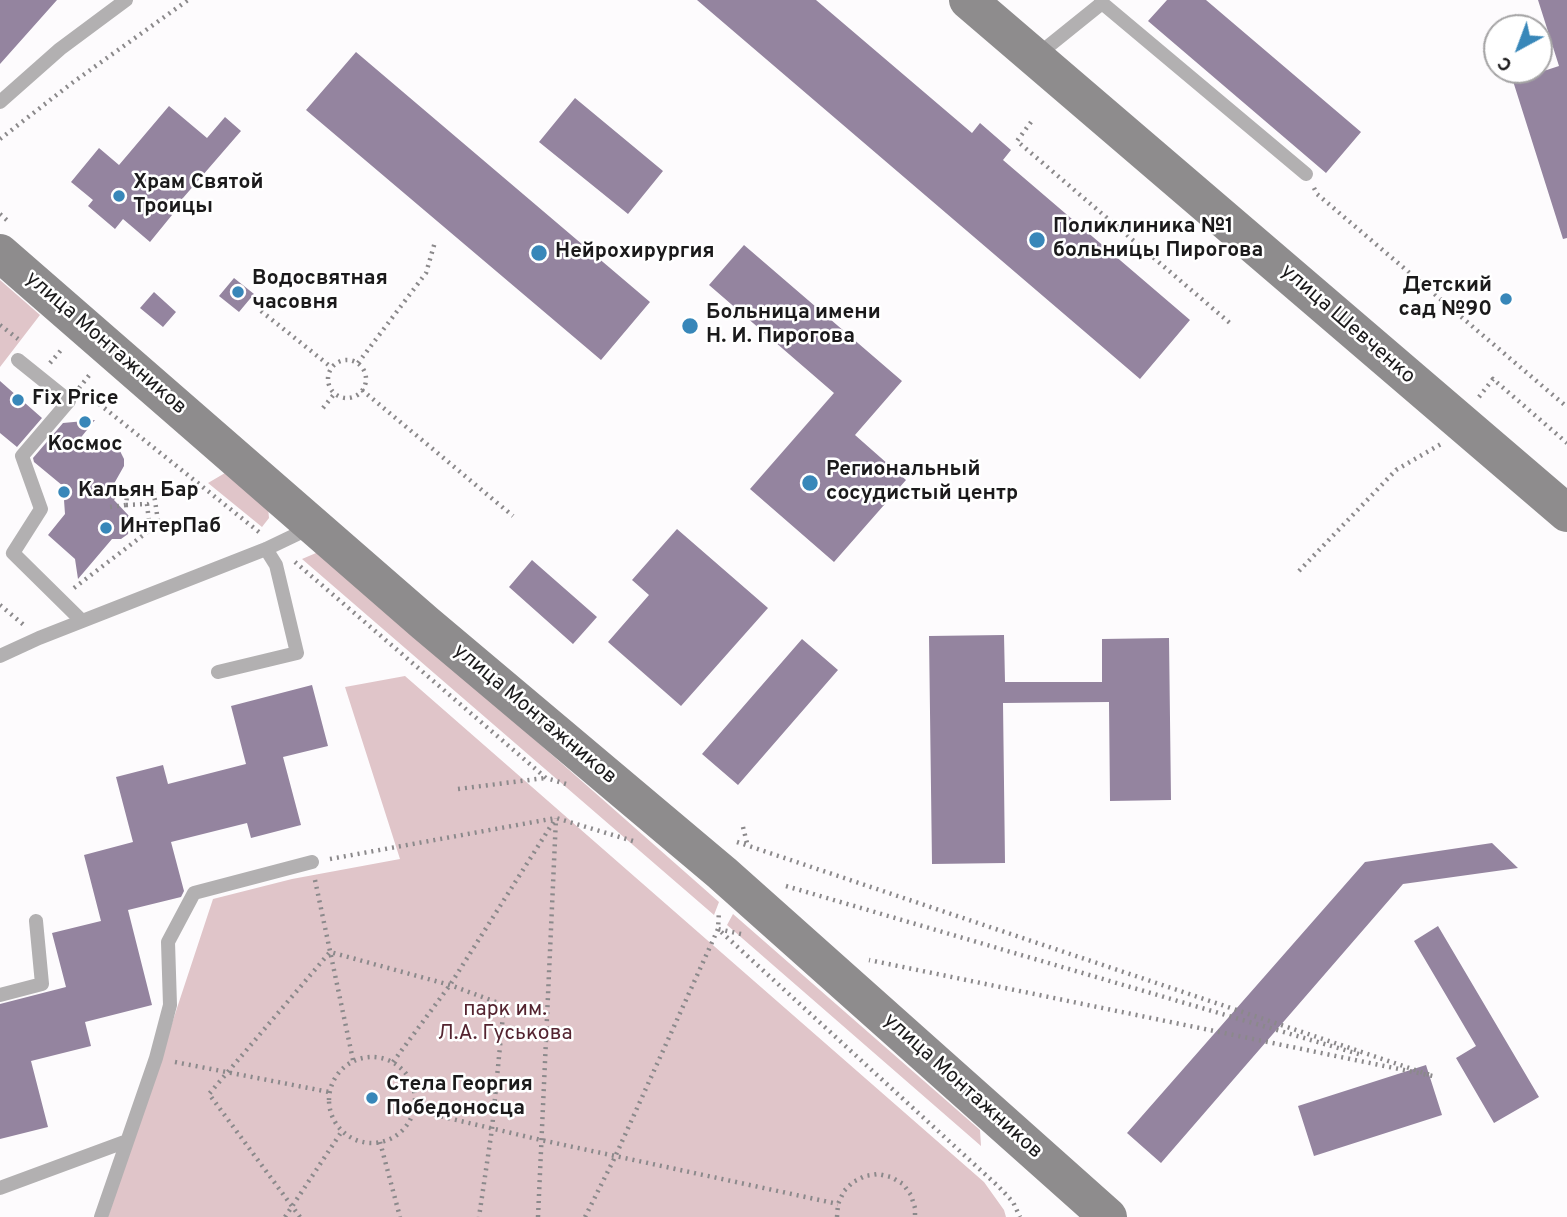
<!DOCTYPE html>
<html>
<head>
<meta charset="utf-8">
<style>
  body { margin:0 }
  #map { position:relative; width:1567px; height:1217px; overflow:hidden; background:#fdfbfd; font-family:Overpass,sans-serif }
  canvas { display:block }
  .north { position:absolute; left:1483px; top:14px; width:70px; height:70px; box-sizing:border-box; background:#fff; border:2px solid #a4a3a4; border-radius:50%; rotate:221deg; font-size:19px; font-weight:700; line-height:28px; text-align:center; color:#1b1a1b }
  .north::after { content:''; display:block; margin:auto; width:24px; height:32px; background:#3887b9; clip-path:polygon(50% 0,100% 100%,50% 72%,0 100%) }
</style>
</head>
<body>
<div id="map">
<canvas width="1567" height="1217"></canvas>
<div class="north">С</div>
</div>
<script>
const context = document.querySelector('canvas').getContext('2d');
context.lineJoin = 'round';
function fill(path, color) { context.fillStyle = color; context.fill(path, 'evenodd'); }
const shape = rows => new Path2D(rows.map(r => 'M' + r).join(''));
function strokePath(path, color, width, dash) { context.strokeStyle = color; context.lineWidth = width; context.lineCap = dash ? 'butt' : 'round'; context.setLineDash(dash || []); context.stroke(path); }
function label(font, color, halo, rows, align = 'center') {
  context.font = font + ' Overpass,sans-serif'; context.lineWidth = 5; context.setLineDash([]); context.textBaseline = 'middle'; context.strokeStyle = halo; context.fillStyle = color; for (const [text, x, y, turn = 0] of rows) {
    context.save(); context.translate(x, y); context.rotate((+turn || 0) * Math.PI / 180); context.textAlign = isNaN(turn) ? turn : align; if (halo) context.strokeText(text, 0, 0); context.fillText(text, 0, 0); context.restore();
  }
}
fill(shape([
  [0,280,40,315,0,367],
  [225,473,268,507,269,518,262,527,208,483],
  [316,553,323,553,719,902,714,915,302,559],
  [405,676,984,1182,1004,1210,1006,1217,108,1217,213,899,292,879,400,859,345,687],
  [733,914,980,1130,981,1146,727,925]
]), '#e0c5c9');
fill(shape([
  [0,0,57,0,0,64],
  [697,0,816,0,972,133,980,123,1011,150,1003,160,1190,320,1140,379],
  [1167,0,1206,0,1361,132,1326,173,1148,21],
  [1538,0,1567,0,1567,238,1563,239,1513,81,1559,66],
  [356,52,650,302,601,360,306,110],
  [575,98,663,171,628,214,539,142],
  [169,106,207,138,225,117,241,131,170,213,172,215,150,242,123,219,115,229,88,206,93,200,71,182,99,148,119,165],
  [744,245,902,381,855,435,906,480,834,562,750,489,834,393,709,285],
  [234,278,254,294,239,312,219,296],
  [154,292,176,312,163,327,140,308],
  [0,381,42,418,17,447,0,433],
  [95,420,74,446,113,447,120,451,124,459,124,466,111,489,118,495,114,500,130,517,131,526,128,534,121,539,112,539,78,579,75,559,48,535,65,514,63,486,34,462,33,458,63,423],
  [677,529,768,608,681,706,608,642,649,595,632,580],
  [532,560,597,617,573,644,509,587],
  [1004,635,1005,682,1102,682,1102,639,1169,638,1171,800,1110,801,1109,702,1003,703,1005,863,932,864,929,636],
  [802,639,838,670,738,785,702,754],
  [312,685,328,746,283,757,301,825,251,838,247,823,171,842,184,891,181,897,128,910,152,1005,85,1022,91,1046,31,1061,48,1127,0,1139,0,1004,66,987,52,933,101,921,84,855,133,842,116,777,163,765,168,784,246,764,231,706],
  [1492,843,1518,868,1403,884,1161,1163,1127,1133,1365,862],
  [1438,926,1539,1097,1494,1123,1456,1058,1476,1046,1414,941],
  [1426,1065,1442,1115,1314,1156,1298,1106]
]), '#94849f');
strokePath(shape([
  [1031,122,1017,141,1231,324],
  [0,139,72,83,188,0],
  [1314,188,1317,194,1567,407],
  [0,214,10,223],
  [261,311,331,367],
  [0,325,18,339],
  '328 379a19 19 0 1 1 38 0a19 19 0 1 1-38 0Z',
  [50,363,62,349],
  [358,363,426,273,435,242],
  [79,388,91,373],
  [362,390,513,516],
  [88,395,259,532],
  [1479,397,1493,379,1567,443],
  [323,408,335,393],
  [126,505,147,504,150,530],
  [110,507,126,505,127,496,154,494],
  [295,562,546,778,566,784],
  [1299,571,1396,470,1441,444],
  [74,588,150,530,159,528,153,487],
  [0,605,25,626],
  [458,789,545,778],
  [743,827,747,843],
  [737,842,1433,1076,869,960],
  [330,859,556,818,633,841],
  [315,880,353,1060],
  [786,886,1362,1055],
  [741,934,718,929,999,1187,1013,1202,1020,1217],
  '329 1100a43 43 0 1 1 86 0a43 43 0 1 1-86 0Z',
  [175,1062,329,1092],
  [393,1062,450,985,554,821],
  [414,1110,541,1140,838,1204],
  [380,1142,400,1217],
  [285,1217,342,1131],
  [300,1217,209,1094,330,952,450,985,504,1005,492,1129,479,1217],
  [538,1217,556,818],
  [585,1217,615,1157,718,929,719,911],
  [837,1217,838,1204,844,1191,853,1182,865,1176,878,1174,891,1177,903,1184,911,1195,915,1208,915,1217]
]), '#8b898b', 4.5, [2, 5]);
strokePath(shape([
  [1101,0,1102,3,1306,174],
  [1035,57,1102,3],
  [0,102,60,49,126,0],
  [18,360,69,401,22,456,41,509,13,553,82,621],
  [0,656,39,638,266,549,312,527],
  [218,672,297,653,276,565,266,549],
  [0,995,42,984,36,921],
  [0,1188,127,1141],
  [101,1217,156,1058,170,1005,168,942,194,893,312,862]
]), '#b2b0b1', 14);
strokePath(shape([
  [968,0,1567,513],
  [0,253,425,623,722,873,1108,1217]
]), '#8e8c8d', 38);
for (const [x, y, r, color] of [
  [119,196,7,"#3887b9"],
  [1037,240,9,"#3887b9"],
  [539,253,9,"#3887b9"],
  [238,292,7,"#3887b9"],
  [1506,299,7,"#3887b9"],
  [690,326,9,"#3887b9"],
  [18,400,7,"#3887b9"],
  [85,422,7,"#3887b9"],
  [810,483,9,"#3887b9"],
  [64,492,7,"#3887b9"],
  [106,528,7,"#3887b9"],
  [372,1098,7,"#3887b9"]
]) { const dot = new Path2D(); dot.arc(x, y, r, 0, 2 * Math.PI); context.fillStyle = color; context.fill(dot); strokePath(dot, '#fff', 2.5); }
label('bold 21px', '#1b1a1b', '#fff', [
  ["Храм Святой",133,184],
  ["Троицы",133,208],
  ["Поликлиника №1",1053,228],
  ["больницы Пирогова",1053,252],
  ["Нейрохирургия",555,253],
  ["Водосвятная",252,280],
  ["часовня",252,304],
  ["Детский",1492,287,"right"],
  ["сад №90",1492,311,"right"],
  ["Больница имени",706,314],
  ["Н. И. Пирогова",706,338],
  ["Fix Price",32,400],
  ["Космос",85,446,"center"],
  ["Региональный",826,471],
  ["сосудистый центр",826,495],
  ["Кальян Бар",78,492],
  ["ИнтерПаб",120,528],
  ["Стела Георгия",386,1086],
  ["Победоносца",386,1110]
], 'left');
label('21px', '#1b1a1b', '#fff', [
  ["улица Шевченко",1347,325,41],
  ["улица Монтажников",105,344,41],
  ["улица Монтажников",534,715,40],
  ["улица Монтажников",962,1087,42]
]);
label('21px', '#542430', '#fff', [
  ["парк им.",505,1011],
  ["Л.А. Гуськова",505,1035]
]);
</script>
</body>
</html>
